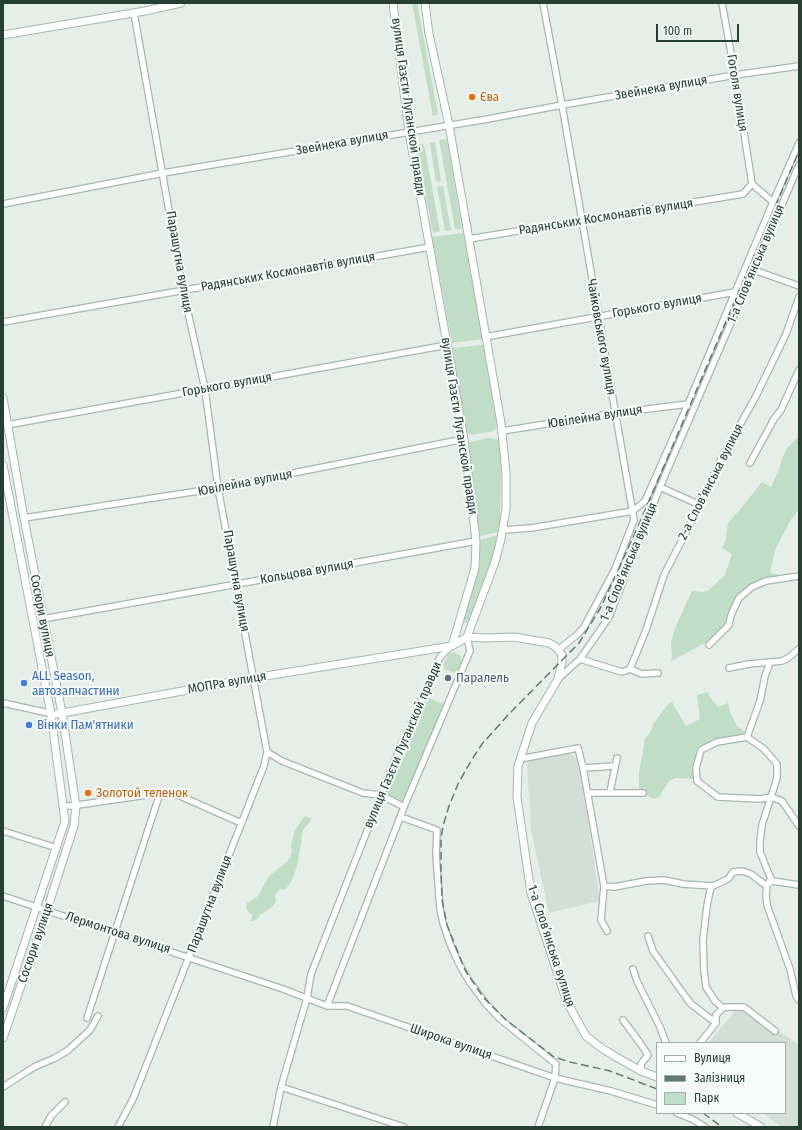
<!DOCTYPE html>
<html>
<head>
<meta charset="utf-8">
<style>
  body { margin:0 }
  #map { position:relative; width:802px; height:1130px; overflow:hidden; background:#e6eee9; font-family:"Fira Sans Condensed",sans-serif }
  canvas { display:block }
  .frame { position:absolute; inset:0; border:4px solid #263f35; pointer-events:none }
  .legend { position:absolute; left:656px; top:1042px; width:130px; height:72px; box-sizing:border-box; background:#f6faf8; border:1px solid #a3afaa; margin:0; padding:5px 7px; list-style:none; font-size:12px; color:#263f35 }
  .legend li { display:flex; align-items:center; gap:8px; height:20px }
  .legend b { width:20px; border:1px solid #a3afaa }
  .scale { position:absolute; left:656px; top:24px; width:83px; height:18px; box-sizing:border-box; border:2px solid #263f35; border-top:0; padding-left:5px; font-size:12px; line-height:14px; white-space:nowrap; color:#263f35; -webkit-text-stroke:3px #f6faf8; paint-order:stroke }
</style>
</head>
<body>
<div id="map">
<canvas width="802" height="1130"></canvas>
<div class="frame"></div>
<ul class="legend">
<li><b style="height:5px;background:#fff"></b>Вулиця</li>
<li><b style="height:5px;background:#607a70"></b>Залізниця</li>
<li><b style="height:11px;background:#c0ddc5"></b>Парк</li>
</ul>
<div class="scale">100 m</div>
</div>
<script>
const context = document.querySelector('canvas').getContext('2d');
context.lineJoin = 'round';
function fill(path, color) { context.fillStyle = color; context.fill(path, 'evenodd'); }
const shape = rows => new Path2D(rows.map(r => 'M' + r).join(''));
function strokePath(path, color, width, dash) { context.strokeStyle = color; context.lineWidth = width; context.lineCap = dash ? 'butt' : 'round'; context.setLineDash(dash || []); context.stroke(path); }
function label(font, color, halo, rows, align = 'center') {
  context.font = font + ' "Fira Sans Condensed",sans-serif'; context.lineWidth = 4; context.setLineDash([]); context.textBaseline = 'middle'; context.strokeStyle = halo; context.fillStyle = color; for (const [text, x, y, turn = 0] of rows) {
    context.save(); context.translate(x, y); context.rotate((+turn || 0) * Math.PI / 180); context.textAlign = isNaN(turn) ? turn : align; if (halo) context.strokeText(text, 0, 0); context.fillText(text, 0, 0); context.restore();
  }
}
fill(shape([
  [568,752,579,760,600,901,549,913,531,830,527,762],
  [744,1009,776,1034,779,1031,799,1045,799,1127,782,1127,763,1113,785,1113,785,1043,708,1043,735,1011]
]), '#d4ded8');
fill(shape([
  [412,3,417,3,438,114,433,116],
  [447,139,462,229,455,229,439,140],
  [435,142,441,181,436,182,430,143],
  [424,144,440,231,433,233,416,145],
  [443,186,451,230,445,231,437,187],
  [463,233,483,339,452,343,432,237],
  [483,345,497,426,495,430,490,432,470,435,465,429,452,348],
  [799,436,799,509,790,521,775,550,770,573,784,576,764,577,752,584,737,595,729,611,727,623,707,642,671,661,672,657,671,642,674,632,679,619,692,591,703,592,709,590,725,575,732,554,722,548,726,539,728,523,742,507,762,482,771,487,778,472,783,457,787,448],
  [488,438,497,439,500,443,501,467,500,522,499,532,480,536,468,447,471,442],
  [497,535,494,554,482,587,469,622,466,623,464,622,463,619,478,571,480,561,480,540],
  [453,652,460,655,462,662,459,669,454,673,444,669,443,665,448,655],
  [708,692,709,696,718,707,728,703,730,712,737,726,746,733,744,735,716,740,697,748,694,768,694,779,675,778,669,781,660,796,654,799,646,795,646,790,639,790,639,772,645,739,652,729,653,724,669,703,672,702,686,726,700,719,697,695],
  [427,697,445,705,404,804,385,794],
  [305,816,312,819,303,830,297,867,291,882,286,889,279,890,275,895,276,902,270,909,260,915,256,920,250,922,253,915,248,911,246,907,247,903,258,896,269,876,288,861,292,852,291,845,295,830]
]), '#c0ddc5');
const minor = shape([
  [543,3,562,105,634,520,615,569,584,627,578,634,558,650],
  [722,3,735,75,752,184],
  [773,202,799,143],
  [3,204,163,173,488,119,562,105,735,75,799,66],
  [469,239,743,194,752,184],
  [754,270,799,286],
  [3,322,430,247],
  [485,337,735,292],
  [7,425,447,345],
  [502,431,615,413,688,404],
  [750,463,774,419,781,410,799,370],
  [660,487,700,505],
  [24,518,218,488,464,439],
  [503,530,531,528,633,511,645,501,688,404,773,202,752,184],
  [43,619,476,541],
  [709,645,729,625,731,615,739,598,752,587,766,581,799,576],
  [580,659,622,672,630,669,642,674,658,673],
  [770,663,765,676,760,701,747,737,717,742,701,750,696,768,697,781,718,797,761,799,771,797,782,801,799,826],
  [729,668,749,664,782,661,788,658,799,649],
  [630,669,646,630,664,575,700,505,722,457,756,396,786,334,799,297],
  [558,679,580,659,609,617,660,487,799,165],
  [3,703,53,714],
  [747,737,764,749,777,764,777,778,762,825,760,841,760,852,771,879,767,885,766,894,767,905,790,969,796,996,799,1000],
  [267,752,282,761,363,793,381,795,404,807],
  [520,759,578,748,583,768,604,886,601,920,607,931],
  [583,768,615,766],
  [610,792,617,758],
  [588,793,643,793],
  [64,806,71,806,160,793,178,795,241,823],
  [401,817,437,830,436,855,440,909,443,923,450,944,458,962,469,981,486,1004,500,1019,556,1064,555,1078,538,1127],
  [3,831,57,848],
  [604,886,614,887,646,881,664,880,683,884,713,886,728,879,733,872,742,871,751,874,764,884,767,885,772,881,799,885],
  [711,886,707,906,703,940,704,971,706,987,715,1001,723,1008],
  [3,896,283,989,327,1006,347,1006,555,1078,611,1091,657,1105],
  [648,936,653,951,685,996,691,1004,716,1023],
  [633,969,637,981,660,1027,666,1043],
  [327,1006,404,807,470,651,467,637],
  [87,1018,160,793],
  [623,1020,640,1043,648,1055,641,1064,641,1071],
  [700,1043,716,1023,716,1015,723,1008,727,1007,744,1007,775,1031],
  [3,1087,34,1067,55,1058,67,1051,90,1030,98,1016],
  [281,1087,404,1127],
  [677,1113,694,1120,705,1127],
  [45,1127,51,1116,65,1102],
  [118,1127,133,1099,264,766,267,752,218,488,205,389,183,290,134,13],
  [273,1127,281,1087,307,998,311,974,394,762,440,657,451,646]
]);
const tertiary = shape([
  [393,3,409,132,464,439,476,541,475,568,452,646],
  [425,3,429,34,449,125,501,423,506,473,506,509,501,539,495,562,467,637],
  [3,35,145,11,181,3],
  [3,398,24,518,62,713,76,806,74,826,47,910,3,1038],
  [3,465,51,714,65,821,3,1008],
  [57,714,253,678,452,646,467,637,486,638,514,637,549,643,556,647,562,655,562,661,558,679,532,723,518,766,517,797,531,893,567,1002,586,1036,600,1047,616,1057,641,1071,657,1077],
  [737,1113,761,1127]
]);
strokePath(minor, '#a9b6af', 8);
strokePath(tertiary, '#a9b6af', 9);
strokePath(minor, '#fff', 5.5);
strokePath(tertiary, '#fff', 7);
strokePath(shape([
  [657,1089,610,1071,570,1062,554,1057,506,1020,483,997,465,970,447,925,442,900,441,872,441,839,443,826,449,806,458,784,471,761,482,744,509,714,579,643,601,607,637,529,799,151],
  [703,1113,722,1127]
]), '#607a70', 1.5, [8, 4]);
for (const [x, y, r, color] of [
  [472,97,4,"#e8710a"],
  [448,678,4,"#5c6f8a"],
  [24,683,4,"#3f7fe0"],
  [29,725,4,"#3f7fe0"],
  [88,793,4,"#e8710a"]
]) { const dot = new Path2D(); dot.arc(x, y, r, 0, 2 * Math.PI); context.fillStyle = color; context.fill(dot); strokePath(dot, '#f6faf8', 1.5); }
label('13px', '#263f35', '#f6faf8', [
  ["Звейнека вулиця",661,88,-10],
  ["Гоголя вулиця",737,93,81],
  ["вулиця Газєти Луганской правди",408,107,82],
  ["Звейнека вулиця",342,143,-10],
  ["Радянських Космонавтів вулиця",606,217,-9],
  ["Парашутна вулиця",179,262,80],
  ["1-а Слов’янська вулиця",756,264,-67],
  ["Радянських Космонавтів вулиця",288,272,-10],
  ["Горького вулиця",657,306,-10],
  ["Чайковського вулиця",601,337,80],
  ["Горького вулиця",227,385,-10],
  ["Ювілейна вулиця",595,417,-9],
  ["вулиця Газєти Луганской правди",459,426,81],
  ["2-а Слов’янська вулиця",711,482,-63],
  ["Ювілейна вулиця",245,483,-11],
  ["1-а Слов’янська вулиця",629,562,-67],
  ["Кольцова вулиця",307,572,-10],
  ["Парашутна вулиця",236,581,80],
  ["Сосюри вулиця",42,616,79],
  ["МОПРа вулиця",227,683,-10],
  ["вулиця Газєти Луганской правди",403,745,-67],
  ["Парашутна вулиця",210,904,-69],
  ["Лермонтова вулиця",118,933,18],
  ["Сосюри вулиця",36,943,-71],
  ["1-а Слов’янська вулиця",551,946,72],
  ["Широка вулиця",451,1042,19]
]);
label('13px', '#c56008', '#f6faf8', [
  ["Єва",480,97],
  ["Золотой теленок",96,793]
], 'left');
label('13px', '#366cbe', '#f6faf8', [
  ["ALL Season,",32,676],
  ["автозапчастини",32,691],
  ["Вінки Пам'ятники",37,725]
], 'left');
label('13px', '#4e5e75', '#f6faf8', [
  ["Паралель",456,678]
], 'left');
</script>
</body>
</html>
